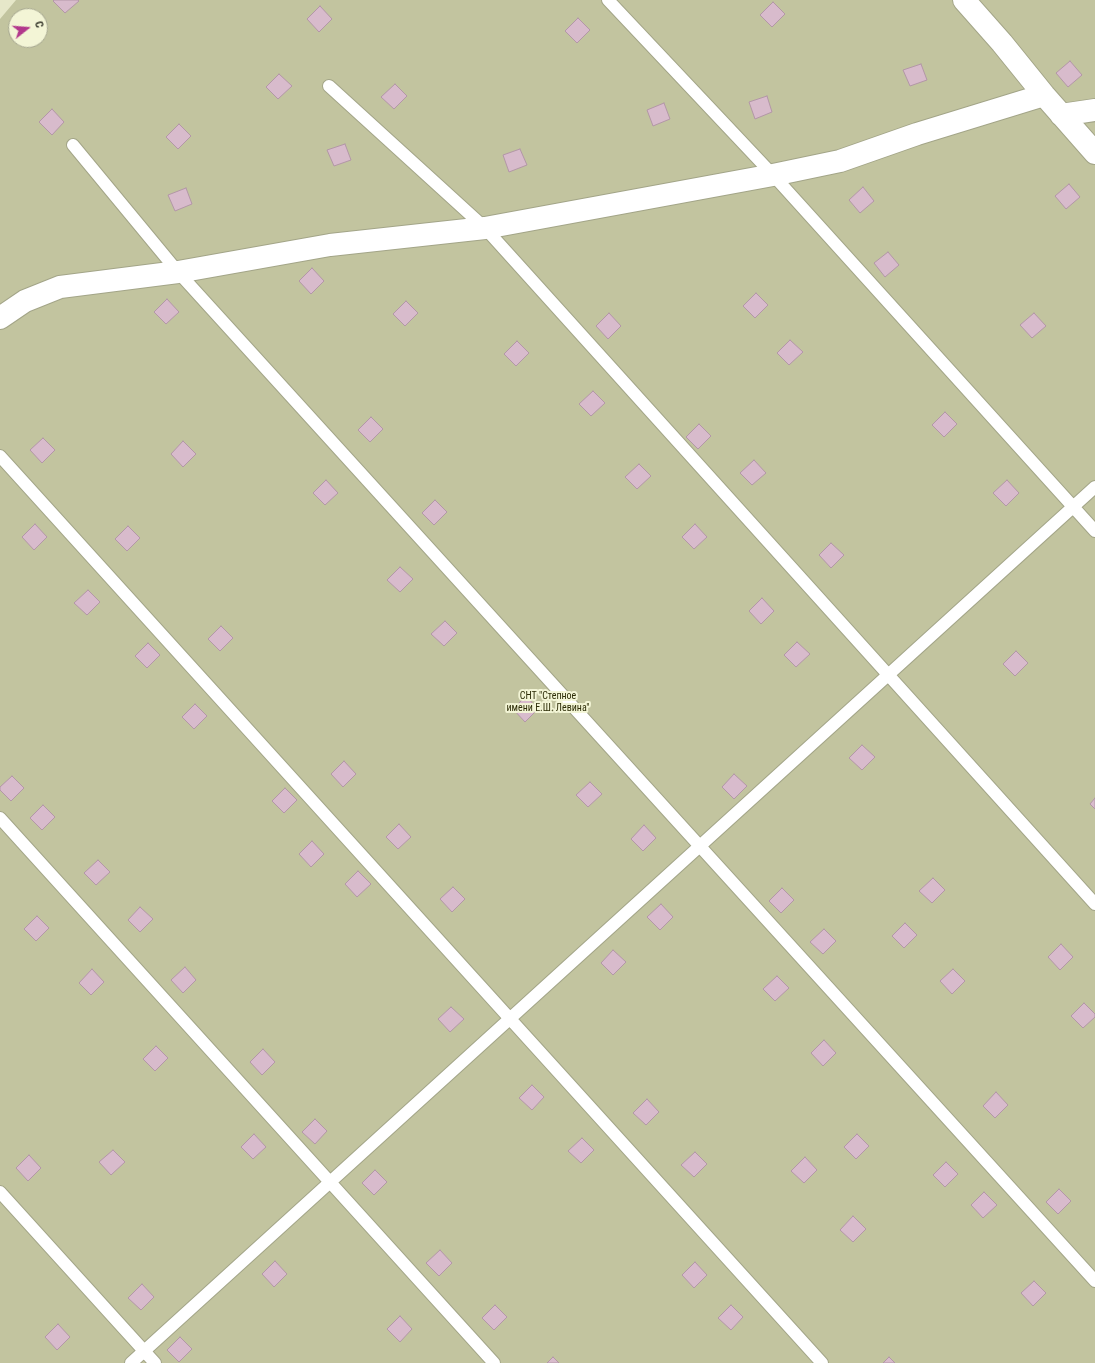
<!DOCTYPE html>
<html>
<head>
<meta charset="utf-8">
<style>
  body { margin:0 }
  #map { position:relative; width:1095px; height:1363px; overflow:hidden; background:#e6e7c9; font-family:"Roboto Condensed",sans-serif }
  canvas { display:block }
  .north { position:absolute; left:8px; top:8px; width:40px; height:40px; box-sizing:border-box; background:#f3f5d6; border:1px solid #a7a891; border-radius:50%; rotate:73deg; font-size:11px; font-weight:700; line-height:16px; text-align:center; color:#343529 }
  .north::after { content:''; display:block; margin:auto; width:14px; height:18px; background:#b2388c; clip-path:polygon(50% 0,100% 100%,50% 72%,0 100%) }
</style>
</head>
<body>
<div id="map">
<canvas width="1095" height="1363"></canvas>
<div class="north">С</div>
</div>
<script>
const context = document.querySelector('canvas').getContext('2d');
context.lineJoin = 'round';
function fill(path, color) { context.fillStyle = color; context.fill(path, 'evenodd'); }
const shape = rows => new Path2D(rows.map(r => 'M' + r).join(''));
function strokePath(path, color, width, dash) { context.strokeStyle = color; context.lineWidth = width; context.lineCap = dash ? 'butt' : 'round'; context.setLineDash(dash || []); context.stroke(path); }
function label(font, color, halo, rows, align = 'center') {
  context.font = font + ' "Roboto Condensed",sans-serif'; context.lineWidth = 4; context.setLineDash([]); context.textBaseline = 'middle'; context.strokeStyle = halo; context.fillStyle = color; for (const [text, x, y, turn = 0] of rows) {
    context.save(); context.translate(x, y); context.rotate((+turn || 0) * Math.PI / 180); context.textAlign = isNaN(turn) ? turn : align; if (halo) context.strokeText(text, 0, 0); context.fillText(text, 0, 0); context.restore();
  }
}
fill(shape([
  [16,0,1095,0,1095,1363,0,1363,0,19],
  [16,16,40,16,40,40,16,40]
]), '#c2c49f');
const building = shape([
  [54,0,78,0,79,1,65,13,53,1,54,0],
  [773,2,785,14,772,27,760,15,773,2],
  [320,6,332,19,319,32,307,19,320,6],
  [578,18,590,30,577,43,565,31,578,18],
  [1070,61,1082,75,1068,87,1056,73,1070,61],
  [921,64,927,80,910,86,903,70,921,64],
  [279,74,292,86,278,99,266,87,279,74],
  [395,84,407,96,394,109,381,97,395,84],
  [767,96,772,112,755,119,749,102,767,96],
  [664,103,670,119,653,126,647,110,664,103],
  [52,109,64,122,52,135,39,122,52,109],
  [179,124,191,136,178,149,166,137,179,124],
  [345,144,351,160,334,166,327,150,345,144],
  [520,149,527,165,509,172,503,155,520,149],
  [1069,184,1080,197,1066,209,1055,196,1069,184],
  [863,187,874,201,860,213,849,200,863,187],
  [186,188,192,204,175,211,168,195,186,188],
  [888,252,899,265,885,277,874,263,888,252],
  [312,268,324,281,311,294,299,281,312,268],
  [756,293,768,305,755,318,743,306,756,293],
  [167,299,179,312,166,324,154,312,167,299],
  [406,301,418,313,405,326,393,314,406,301],
  [609,313,621,326,608,339,596,326,609,313],
  [1034,313,1046,326,1032,338,1020,325,1034,313],
  [790,340,803,352,789,365,777,353,790,340],
  [517,341,529,353,516,366,504,354,517,341],
  [593,391,605,403,591,416,579,404,593,391],
  [945,412,957,424,944,437,932,425,945,412],
  [371,417,383,429,370,442,358,430,371,417],
  [699,424,711,436,698,449,686,437,699,424],
  [43,438,55,450,42,463,30,450,43,438],
  [183,441,196,454,183,467,171,454,183,441],
  [754,460,766,473,752,485,740,473,754,460],
  [639,464,651,476,637,489,625,477,639,464],
  [326,480,338,493,325,505,313,493,326,480],
  [1007,480,1019,493,1006,506,993,493,1007,480],
  [435,500,447,512,434,525,422,513,435,500],
  [35,524,47,537,34,550,22,537,35,524],
  [695,524,707,537,694,549,682,537,695,524],
  [128,526,140,538,127,551,115,539,128,526],
  [831,543,844,555,831,568,819,555,831,543],
  [400,567,413,579,400,592,387,580,400,567],
  [88,590,100,602,87,615,74,603,88,590],
  [762,598,774,611,761,624,749,611,762,598],
  [445,621,457,633,444,646,431,634,445,621],
  [221,626,233,638,220,651,208,639,221,626],
  [797,642,810,654,796,667,784,655,797,642],
  [148,643,160,655,147,668,135,656,148,643],
  [1016,651,1028,663,1015,676,1003,664,1016,651],
  [526,696,538,709,525,722,513,709,526,696],
  [195,704,207,716,194,729,182,717,195,704],
  [862,745,875,757,862,770,849,758,862,745],
  [344,761,356,774,343,787,331,774,344,761],
  [734,774,747,786,734,799,722,787,734,774],
  [12,776,24,788,11,801,0,790,0,787,12,776],
  [590,782,602,794,588,807,576,795,590,782],
  [285,788,297,800,284,813,272,801,285,788],
  [1095,798,1095,809,1090,804,1095,798],
  [43,805,55,817,42,830,30,818,43,805],
  [399,824,411,837,398,849,386,837,399,824],
  [644,825,656,838,643,851,631,839,644,825],
  [312,841,324,854,311,867,299,854,312,841],
  [98,860,110,872,96,885,84,873,98,860],
  [358,871,371,884,357,897,345,884,358,871],
  [933,878,945,890,932,903,919,891,933,878],
  [453,887,465,899,452,912,440,899,453,887],
  [782,888,794,900,781,913,769,901,782,888],
  [661,904,673,917,660,930,647,917,661,904],
  [140,907,153,919,140,932,128,920,140,907],
  [37,916,49,928,36,941,24,929,37,916],
  [905,923,917,935,904,948,892,936,905,923],
  [824,929,836,941,823,954,810,942,824,929],
  [1061,944,1073,957,1060,970,1048,957,1061,944],
  [613,950,626,962,613,975,601,963,613,950],
  [185,967,196,980,183,993,171,980,185,967],
  [92,969,104,982,91,995,79,983,92,969],
  [953,969,965,981,952,994,940,981,953,969],
  [777,976,789,988,775,1001,763,989,777,976],
  [1084,1003,1095,1014,1095,1017,1083,1028,1071,1016,1084,1003],
  [451,1007,464,1019,450,1032,438,1019,451,1007],
  [824,1040,836,1053,823,1066,811,1053,824,1040],
  [156,1046,168,1058,155,1071,143,1059,156,1046],
  [263,1049,275,1062,262,1075,250,1062,263,1049],
  [532,1085,544,1097,532,1110,519,1098,532,1085],
  [996,1092,1008,1105,995,1118,983,1106,996,1092],
  [647,1099,659,1112,646,1125,633,1113,647,1099],
  [315,1119,327,1131,315,1144,302,1132,315,1119],
  [254,1134,266,1147,253,1159,241,1147,254,1134],
  [857,1134,869,1146,856,1159,844,1147,857,1134],
  [582,1138,594,1150,581,1163,568,1151,582,1138],
  [113,1150,125,1162,111,1175,99,1162,113,1150],
  [695,1152,707,1164,694,1177,681,1165,695,1152],
  [29,1155,41,1168,28,1181,16,1168,29,1155],
  [805,1157,817,1170,804,1183,791,1171,805,1157],
  [946,1162,958,1174,945,1187,933,1175,946,1162],
  [375,1170,387,1182,374,1195,362,1183,375,1170],
  [1059,1189,1071,1201,1058,1214,1046,1202,1059,1189],
  [984,1192,997,1205,983,1218,971,1205,984,1192],
  [853,1216,866,1229,853,1242,840,1230,853,1216],
  [440,1250,452,1263,439,1276,426,1263,440,1250],
  [275,1261,287,1274,274,1287,262,1274,275,1261],
  [695,1262,707,1275,694,1288,682,1275,695,1262],
  [1034,1281,1046,1293,1033,1306,1021,1293,1034,1281],
  [142,1284,154,1297,141,1310,128,1298,142,1284],
  [495,1305,507,1317,494,1330,482,1318,495,1305],
  [731,1305,743,1317,731,1330,718,1318,731,1305],
  [400,1316,412,1329,400,1342,387,1329,400,1316],
  [58,1324,70,1337,57,1350,45,1337,58,1324],
  [180,1337,192,1349,179,1362,167,1350,180,1337],
  [553,1357,559,1363,547,1363,553,1357],
  [889,1357,895,1363,883,1363,889,1357]
]);
fill(building, '#d8bbcc');
strokePath(building, '#b397a7', 1);
const lane = shape([
  [608,0,773,175,1095,531],
  [329,86,485,228,1095,904],
  [73,145,178,272,1095,1281],
  [0,456,822,1363],
  [0,818,494,1363],
  [0,1192,155,1363],
  [131,1363,1095,487]
]);
const street = shape([
  [964,0,1002,43,1044,95,1095,153],
  [1061,115,1095,110],
  [0,318,25,301,60,287,178,272,330,245,485,228,773,175,840,161,917,134,1044,95]
]);
strokePath(lane, '#a3a588', 14);
strokePath(street, '#a3a588', 24);
strokePath(lane, '#fff', 12);
strokePath(street, '#fff', 22);
label('10px', '#2d2d07', '#f3f5d6', [
  ["СНТ \"Степное",548,696],
  ["имени Е.Ш. Левина\"",548,708]
]);
</script>
</body>
</html>
